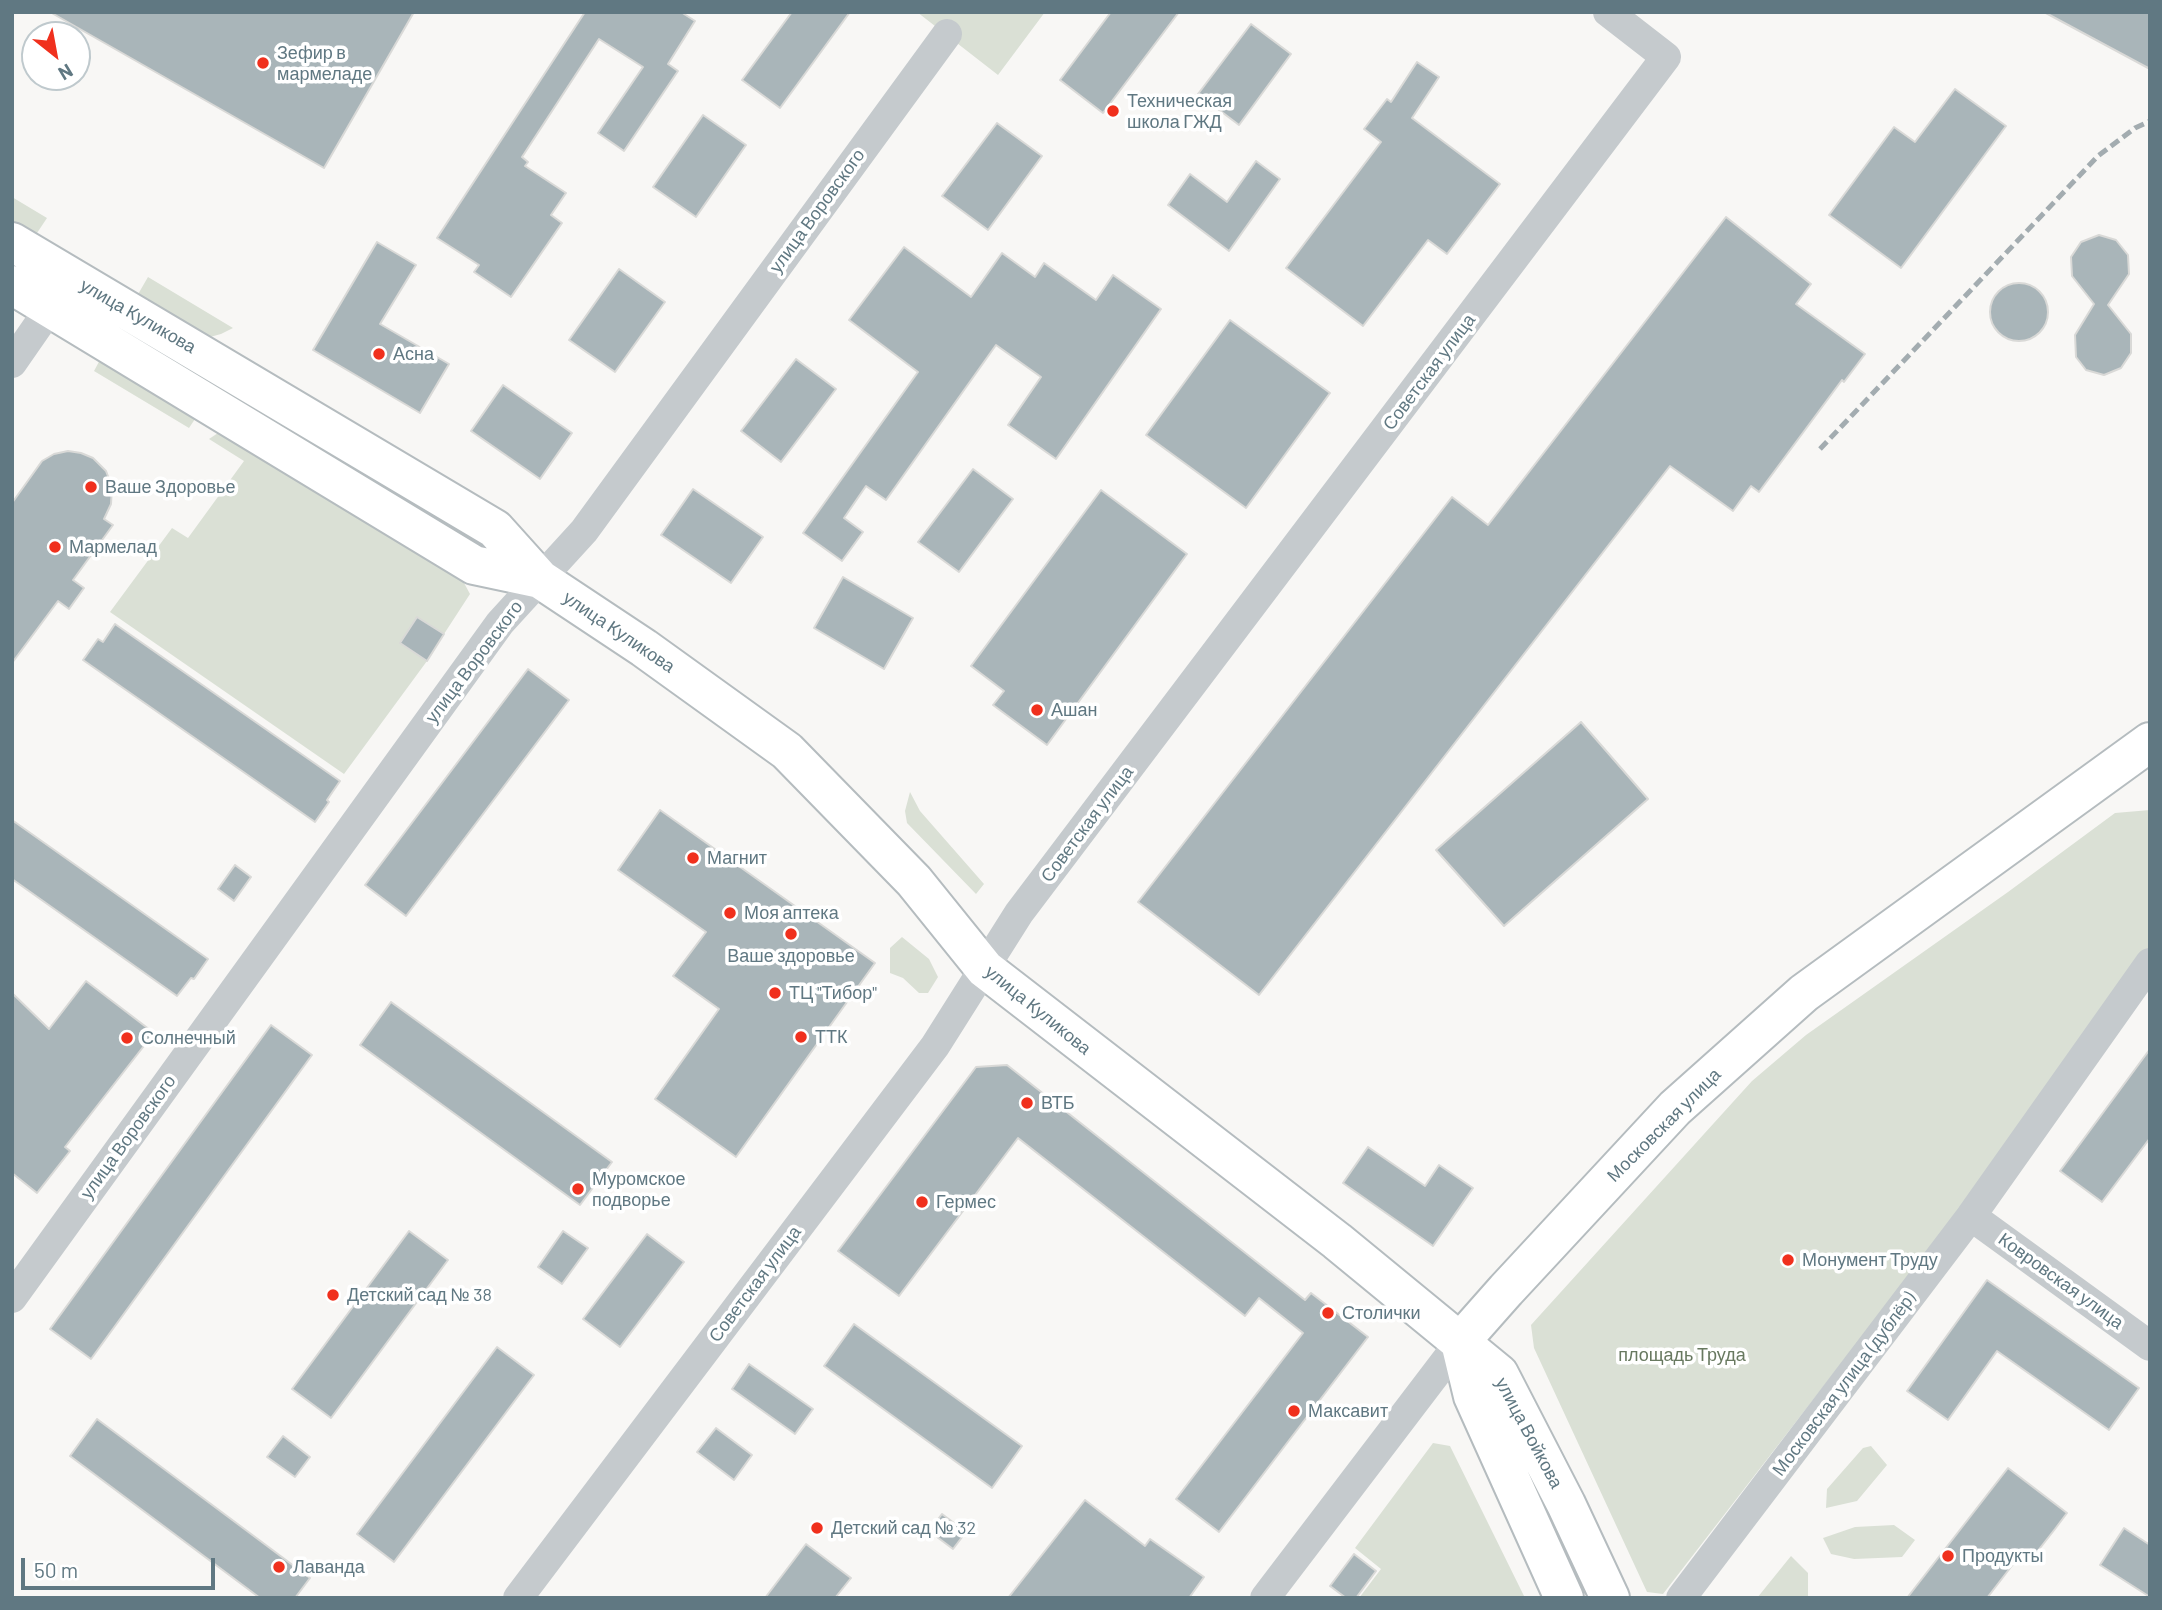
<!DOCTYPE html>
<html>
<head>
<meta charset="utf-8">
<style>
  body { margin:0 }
  #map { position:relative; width:2162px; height:1610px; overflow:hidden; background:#f8f7f5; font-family:Barlow,sans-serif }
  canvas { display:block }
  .frame { position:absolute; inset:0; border:14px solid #607882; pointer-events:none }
  .north { position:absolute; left:21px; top:21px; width:70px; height:70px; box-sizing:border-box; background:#fff; border:2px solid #bfc9cd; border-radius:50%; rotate:149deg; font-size:19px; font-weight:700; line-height:28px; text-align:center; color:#607882 }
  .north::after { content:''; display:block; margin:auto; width:24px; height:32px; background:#f0301d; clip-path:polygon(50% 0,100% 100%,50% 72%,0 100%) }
  .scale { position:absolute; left:21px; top:1558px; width:194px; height:32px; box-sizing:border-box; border:4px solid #607882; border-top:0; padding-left:9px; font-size:21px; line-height:24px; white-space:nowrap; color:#607882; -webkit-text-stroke:5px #fff; paint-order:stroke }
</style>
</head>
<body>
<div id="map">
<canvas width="2162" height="1610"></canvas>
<div class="frame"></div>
<div class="north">N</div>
<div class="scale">50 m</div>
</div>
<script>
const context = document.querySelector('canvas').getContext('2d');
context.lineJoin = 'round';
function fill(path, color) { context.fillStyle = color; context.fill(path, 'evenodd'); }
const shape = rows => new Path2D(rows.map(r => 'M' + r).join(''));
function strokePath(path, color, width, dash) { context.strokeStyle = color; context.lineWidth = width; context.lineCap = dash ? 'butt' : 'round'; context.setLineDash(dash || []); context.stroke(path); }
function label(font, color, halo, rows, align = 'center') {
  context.font = font + ' Barlow,sans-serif'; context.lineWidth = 7; context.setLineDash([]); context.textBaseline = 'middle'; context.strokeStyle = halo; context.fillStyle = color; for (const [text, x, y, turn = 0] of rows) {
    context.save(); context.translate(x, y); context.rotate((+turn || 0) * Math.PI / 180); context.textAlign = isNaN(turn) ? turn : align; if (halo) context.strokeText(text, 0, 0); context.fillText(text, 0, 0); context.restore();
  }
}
fill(shape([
  [917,12,1045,12,998,75],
  [12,197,47,218,35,236,12,222],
  [148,277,233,328,221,334,210,337,137,296],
  [101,358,197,416,189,428,94,371],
  [221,431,463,581,470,594,444,634,417,617,400,643,427,661,344,774,110,612,172,528,188,538,244,461,209,439],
  [910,792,920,811,984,884,976,894,907,823,905,811],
  [2150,810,2150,946,1948,1225,1663,1594,1647,1592,1534,1348,1531,1325,1752,1081,1806,1035,2008,892,2115,813],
  [902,937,929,959,938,977,928,993,919,993,903,978,890,973,890,948],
  [1433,1443,1450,1446,1525,1598,1359,1598,1381,1569,1355,1548],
  [1871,1446,1887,1465,1857,1501,1826,1508,1827,1489,1863,1448],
  [1894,1525,1915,1540,1902,1557,1854,1559,1831,1554,1823,1538,1855,1527],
  [1791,1556,1808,1573,1808,1598,1757,1598]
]), '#dae0d5');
const building = shape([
  [50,12,414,12,324,168,50,12],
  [585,12,681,12,695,21,668,64,678,71,624,151,598,133,643,67,599,39,522,157,528,162,525,166,566,193,551,215,562,223,511,297,474,272,479,265,437,238,585,12],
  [792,12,850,12,780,108,742,80,792,12],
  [1111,12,1179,12,1103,113,1060,80,1111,12],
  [2044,12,2150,12,2150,69,2044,12],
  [1251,24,1291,54,1239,125,1198,94,1251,24],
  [1417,62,1439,77,1412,118,1500,184,1447,254,1428,240,1363,326,1286,268,1381,142,1364,129,1387,99,1391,102,1417,62],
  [1955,89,2006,126,1901,268,1829,215,1894,127,1915,142,1955,89],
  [703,115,746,145,696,217,653,187,703,115],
  [997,123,1042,156,988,230,942,196,997,123],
  [1256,161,1280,179,1229,251,1168,205,1190,174,1227,202,1256,161],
  [1726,217,1811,284,1796,304,1865,354,1844,382,1842,380,1759,492,1751,486,1733,511,1670,466,1259,995,1138,902,1452,497,1488,525,1726,217],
  [2099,235,2116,240,2128,255,2129,274,2108,305,2131,334,2131,353,2121,368,2104,375,2086,370,2076,357,2075,335,2094,304,2072,276,2071,257,2081,242,2099,235],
  [377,242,416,265,380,324,449,364,420,413,313,350,377,242],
  [904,247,971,297,1002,253,1035,277,1044,263,1096,300,1113,275,1161,309,1056,459,1008,425,1041,377,996,345,886,500,866,486,844,518,863,532,842,561,803,533,918,372,849,320,904,247],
  [619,269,665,302,615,372,569,340,619,269],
  '1990 312a29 29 0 1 1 58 0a29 29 0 1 1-58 0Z',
  [1230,320,1330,393,1246,508,1146,435,1230,320],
  [796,359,836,389,781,462,741,431,796,359],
  [503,385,572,433,540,479,471,431,503,385],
  [68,451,81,453,93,458,106,471,112,487,111,504,104,519,113,525,73,580,84,588,69,609,58,601,12,663,12,503,42,461,54,454,68,451],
  [973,469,1013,499,959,572,918,542,973,469],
  [693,489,763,537,731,583,661,535,693,489],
  [1101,490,1187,554,1047,745,993,705,1004,691,971,666,1101,490],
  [843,577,913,618,884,669,814,628,843,577],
  [417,617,444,634,427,661,400,643,417,617],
  [115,624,340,781,327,800,329,802,315,822,83,660,98,639,103,642,115,624],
  [528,669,569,700,406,916,365,885,528,669],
  [1581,722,1648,799,1504,926,1436,850,1581,722],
  [660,810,875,963,736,1157,655,1099,719,1009,673,976,706,932,618,870,660,810],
  [12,820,208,959,194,979,191,978,177,996,12,879,12,820],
  [235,865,251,877,234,901,218,889,235,865],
  [86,981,154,1033,65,1147,70,1151,37,1193,12,1173,12,993,49,1029,86,981],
  [391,1002,612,1162,580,1205,360,1045,391,1002],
  [271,1025,312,1055,91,1359,50,1329,271,1025],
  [2150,1049,2150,1138,2102,1202,2060,1171,2150,1049],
  [1007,1065,1305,1300,1311,1293,1368,1337,1219,1532,1176,1499,1303,1333,1259,1298,1245,1316,1018,1138,899,1296,838,1251,976,1067,1007,1065],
  [1368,1147,1425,1186,1439,1165,1473,1188,1433,1246,1343,1183,1368,1147],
  [409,1231,448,1260,331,1418,292,1389,409,1231],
  [563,1231,588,1248,562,1284,538,1267,563,1231],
  [647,1234,684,1262,620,1347,583,1319,647,1234],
  [1987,1280,2139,1388,2109,1430,1997,1351,1948,1420,1907,1391,1987,1280],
  [854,1324,1022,1446,992,1488,824,1366,854,1324],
  [497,1347,534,1375,394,1562,357,1534,497,1347],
  [749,1364,813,1409,795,1434,732,1389,749,1364],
  [97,1419,310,1578,295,1598,260,1598,70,1456,97,1419],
  [716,1428,752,1455,734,1480,697,1452,716,1428],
  [283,1436,310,1457,295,1477,267,1457,283,1436],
  [2008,1468,2067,1513,2055,1529,2033,1557,2024,1550,1987,1598,1907,1598,2008,1468],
  [1085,1500,1145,1546,1150,1539,1204,1577,1189,1598,1008,1598,1085,1500],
  [942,1514,966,1532,953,1549,929,1531,942,1514],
  [2124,1528,2150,1545,2150,1597,2100,1565,2124,1528],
  [806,1544,851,1578,835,1598,765,1598,806,1544],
  [1354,1554,1376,1571,1356,1598,1346,1598,1330,1586,1354,1554]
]);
fill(building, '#a9b5b9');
strokePath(building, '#d9d9d7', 2);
const major = shape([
  [12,242,495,529,540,579,644,648,787,751,914,881,985,969,1337,1241,1499,1374,1566,1504,1610,1598],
  [12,285,474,565,540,579],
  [1460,1342,1506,1290,1675,1108,1804,993,2150,742],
  [1460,1342,1473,1396,1564,1598]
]);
strokePath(major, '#b5bcbf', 42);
strokePath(shape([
  [12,363,62,291],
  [1971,1216,2150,1346],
  [12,1298,500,623,584,531,947,34],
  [518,1598,935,1046,1019,913,1666,57,1608,12],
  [1265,1598,1460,1342],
  [1681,1598,1971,1216,2150,963]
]), '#c5cacd', 30);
strokePath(major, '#fff', 38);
strokePath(shape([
  [1820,449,2098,156,2135,128,2150,121]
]), '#a3acb0', 5, [10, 5]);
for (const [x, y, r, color] of [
  [263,63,7,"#f0301d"],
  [1113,111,7,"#f0301d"],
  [379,354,7,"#f0301d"],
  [91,487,7,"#f0301d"],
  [55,547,7,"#f0301d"],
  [1037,710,7,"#f0301d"],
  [693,858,7,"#f0301d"],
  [730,913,7,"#f0301d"],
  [791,934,7,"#f0301d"],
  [775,993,7,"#f0301d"],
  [801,1037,7,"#f0301d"],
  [127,1038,7,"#f0301d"],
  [1027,1103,7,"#f0301d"],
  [578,1189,7,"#f0301d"],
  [922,1202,7,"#f0301d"],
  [1788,1260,7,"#f0301d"],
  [333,1295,7,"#f0301d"],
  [1328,1313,7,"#f0301d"],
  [1294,1411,7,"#f0301d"],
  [817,1528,7,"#f0301d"],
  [1948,1556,7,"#f0301d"],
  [279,1567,7,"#f0301d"]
]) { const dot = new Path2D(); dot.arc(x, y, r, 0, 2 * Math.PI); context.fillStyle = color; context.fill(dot); strokePath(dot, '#fff', 2.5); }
label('18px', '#607882', '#fff', [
  ["Зефир в",277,53],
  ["мармеладе",277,74],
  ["Техническая",1127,101],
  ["школа ГЖД",1127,122],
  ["Асна",393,354],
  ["Ваше Здоровье",105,487],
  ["Мармелад",69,547],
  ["Ашан",1051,710],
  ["Магнит",707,858],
  ["Моя аптека",744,913],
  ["Ваше здоровье",791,956,"center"],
  ["ТЦ \"Тибор\"",789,993],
  ["ТТК",815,1037],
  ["Солнечный",141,1038],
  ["ВТБ",1041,1103],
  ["Муромское",592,1179],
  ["подворье",592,1200],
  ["Гермес",936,1202],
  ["Монумент Труду",1802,1260],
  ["Детский сад № 38",347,1295],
  ["Столички",1342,1313],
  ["Максавит",1308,1411],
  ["Детский сад № 32",831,1528],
  ["Продукты",1962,1556],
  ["Лаванда",293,1567]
], 'left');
label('18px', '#607882', '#fff', [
  ["улица Воровского",817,211,-54],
  ["улица Куликова",138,316,30],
  ["Советская улица",1429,372,-53],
  ["улица Куликова",619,632,34],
  ["улица Воровского",474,662,-53],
  ["Советская улица",1087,824,-53],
  ["улица Куликова",1038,1010,39],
  ["Московская улица",1664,1125,-45],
  ["улица Воровского",128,1137,-54],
  ["Ковровская улица",2061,1281,36],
  ["Советская улица",755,1284,-53],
  ["Московская улица (дублёр)",1844,1384,-53],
  ["улица Войкова",1529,1433,62]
]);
label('18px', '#687960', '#fff', [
  ["площадь Труда",1682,1355]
]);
</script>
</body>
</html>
